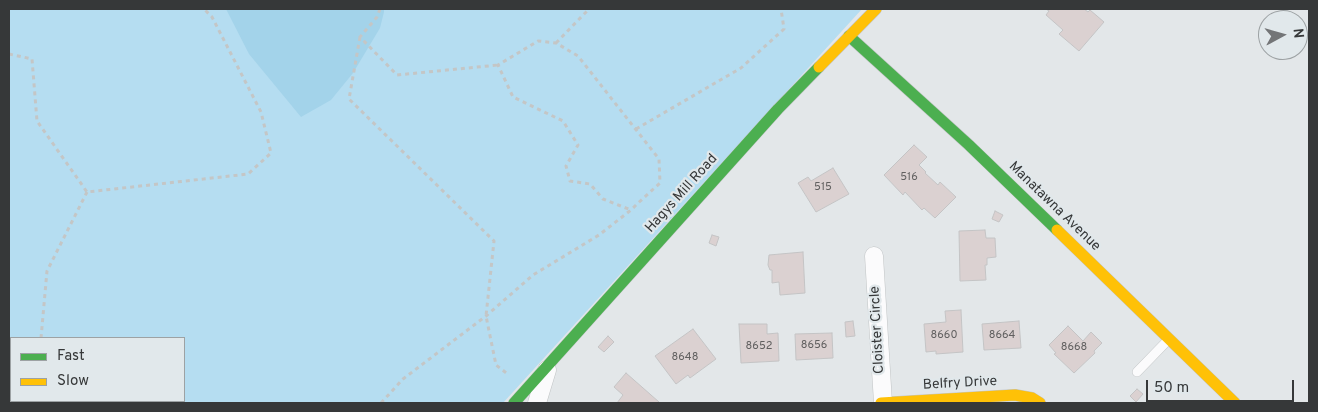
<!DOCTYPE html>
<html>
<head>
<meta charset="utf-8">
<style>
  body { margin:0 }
  #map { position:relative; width:1318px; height:412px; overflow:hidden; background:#e3e7e9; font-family:Overpass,sans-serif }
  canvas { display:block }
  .frame { position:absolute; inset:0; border:10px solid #363839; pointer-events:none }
  .legend { position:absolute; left:10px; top:337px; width:175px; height:65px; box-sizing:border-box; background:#e1e8eb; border:1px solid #9da2a4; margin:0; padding:6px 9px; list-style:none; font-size:15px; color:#363839 }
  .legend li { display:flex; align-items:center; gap:10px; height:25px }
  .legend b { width:25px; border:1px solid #9da2a4 }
  .north { position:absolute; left:1258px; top:10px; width:50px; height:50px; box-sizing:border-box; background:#e1e8eb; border:1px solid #9da2a4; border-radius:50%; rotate:84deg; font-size:14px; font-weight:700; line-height:20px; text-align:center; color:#363839 }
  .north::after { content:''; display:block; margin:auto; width:18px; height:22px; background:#737577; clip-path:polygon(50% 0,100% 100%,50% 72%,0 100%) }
  .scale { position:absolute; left:1146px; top:380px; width:148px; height:22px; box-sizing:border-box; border:2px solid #363839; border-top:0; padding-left:6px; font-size:15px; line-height:18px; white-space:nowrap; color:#363839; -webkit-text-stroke:4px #e1e8eb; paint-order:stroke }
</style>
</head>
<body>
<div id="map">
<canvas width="1318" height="412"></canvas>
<div class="frame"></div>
<ul class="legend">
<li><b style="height:6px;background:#4caf50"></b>Fast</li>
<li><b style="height:6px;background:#ffc107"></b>Slow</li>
</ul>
<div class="north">N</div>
<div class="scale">50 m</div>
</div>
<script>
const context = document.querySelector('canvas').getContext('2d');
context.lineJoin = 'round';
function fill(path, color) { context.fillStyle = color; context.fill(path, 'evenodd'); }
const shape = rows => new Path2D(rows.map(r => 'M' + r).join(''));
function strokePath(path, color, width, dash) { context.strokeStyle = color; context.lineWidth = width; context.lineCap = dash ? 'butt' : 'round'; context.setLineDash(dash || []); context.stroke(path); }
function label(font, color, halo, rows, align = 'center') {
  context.font = font + ' Overpass,sans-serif'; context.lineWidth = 4.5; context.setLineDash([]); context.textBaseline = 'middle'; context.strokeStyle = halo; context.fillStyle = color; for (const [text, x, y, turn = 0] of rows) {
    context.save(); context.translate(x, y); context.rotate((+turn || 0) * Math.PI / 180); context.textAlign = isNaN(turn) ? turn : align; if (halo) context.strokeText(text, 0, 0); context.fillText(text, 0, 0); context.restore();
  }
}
fill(shape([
  [9,9,862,9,503,403,9,403],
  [11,338,184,338,184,401,11,401]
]), '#b5ddf1');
fill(shape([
  [226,9,384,9,384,12,380,28,353,73,331,100,301,117,249,54]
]), '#a3d3ea');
const building = shape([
  [1046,9,1084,9,1088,12,1090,10,1104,22,1079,51,1059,34,1063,30,1046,15,1049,11,1046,9],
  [914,145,927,157,919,165,926,172,925,173,938,185,940,182,956,197,935,218,924,208,922,210,905,192,903,195,884,175,914,145],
  [833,168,849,194,816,212,798,183,808,177,811,181,833,168],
  [995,211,1003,215,999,222,992,219,995,211],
  [985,230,986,238,995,238,996,257,987,258,987,265,985,265,986,280,960,281,959,231,985,230],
  [712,235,719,237,716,246,709,243,712,235],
  [803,252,805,293,780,295,779,282,772,283,772,270,770,270,768,265,769,255,803,252],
  [961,310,963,352,936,354,936,351,926,352,924,324,946,322,945,311,961,310],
  [853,321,855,336,846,337,845,322,853,321],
  [1019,321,1021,348,984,350,982,324,1019,321],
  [739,324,767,324,767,334,778,333,779,361,741,363,739,324],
  [1068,326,1083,341,1091,332,1102,343,1094,351,1095,353,1074,373,1054,354,1056,353,1049,345,1068,326],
  [693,329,716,359,690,378,688,375,676,384,655,356,693,329],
  [832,333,833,358,796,360,795,334,832,333],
  [608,336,614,342,604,352,598,347,608,336],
  [626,373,659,402,658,403,617,403,623,395,614,387,626,373],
  [1137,389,1143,394,1136,402,1130,396,1137,389]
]);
fill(building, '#dbd1d1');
strokePath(building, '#c4c4c5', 1);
const lane = shape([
  [1137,372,1169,339]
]);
const street = shape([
  [874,256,883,403],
  [537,403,547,370]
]);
const fast = shape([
  [849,36,969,145,1057,230],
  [514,403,778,109,819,67]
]);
const slow = shape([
  [819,67,876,9],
  [1057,230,1235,403],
  [881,403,1015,395,1032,398,1040,403]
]);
strokePath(lane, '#c1c4c5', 10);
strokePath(street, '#c1c4c5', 19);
strokePath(fast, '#c1c4c5', 12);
strokePath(slow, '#c1c4c5', 12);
strokePath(shape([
  [380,9,377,17,360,37,397,75,498,65],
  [360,37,349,99,494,241,486,316,496,365,509,375],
  [556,43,589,9],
  [9,54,32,59,37,121,87,192,248,174,271,153,261,112,212,17,204,9],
  [636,129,741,68,784,29,781,9],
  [41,338,47,271,87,192],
  [42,401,47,403],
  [381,403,403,379,486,316,533,275,599,235,631,210,637,204,660,183,659,159,578,56,556,43,538,41,498,65,513,97,563,121,578,145,566,166,570,181,590,184,603,199,631,210]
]), '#c4c6c6', 3, [4, 4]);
strokePath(lane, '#fbfbfc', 9);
strokePath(street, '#fbfbfc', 18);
strokePath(fast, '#4caf50', 11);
strokePath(slow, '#ffc107', 11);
label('11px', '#616060', null, [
  ["516",909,178],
  ["515",823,188],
  ["8660",944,336],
  ["8664",1002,336],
  ["8656",814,346],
  ["8652",759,347],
  ["8668",1074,348],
  ["8648",685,358]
]);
label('14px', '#363839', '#e1e8eb', [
  ["Hagys Mill Road",682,194,-48],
  ["Manatawna Avenue",1054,207,44],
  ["Cloister Circle",878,330,-93],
  ["Belfry Drive",960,384,-3]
]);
</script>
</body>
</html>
